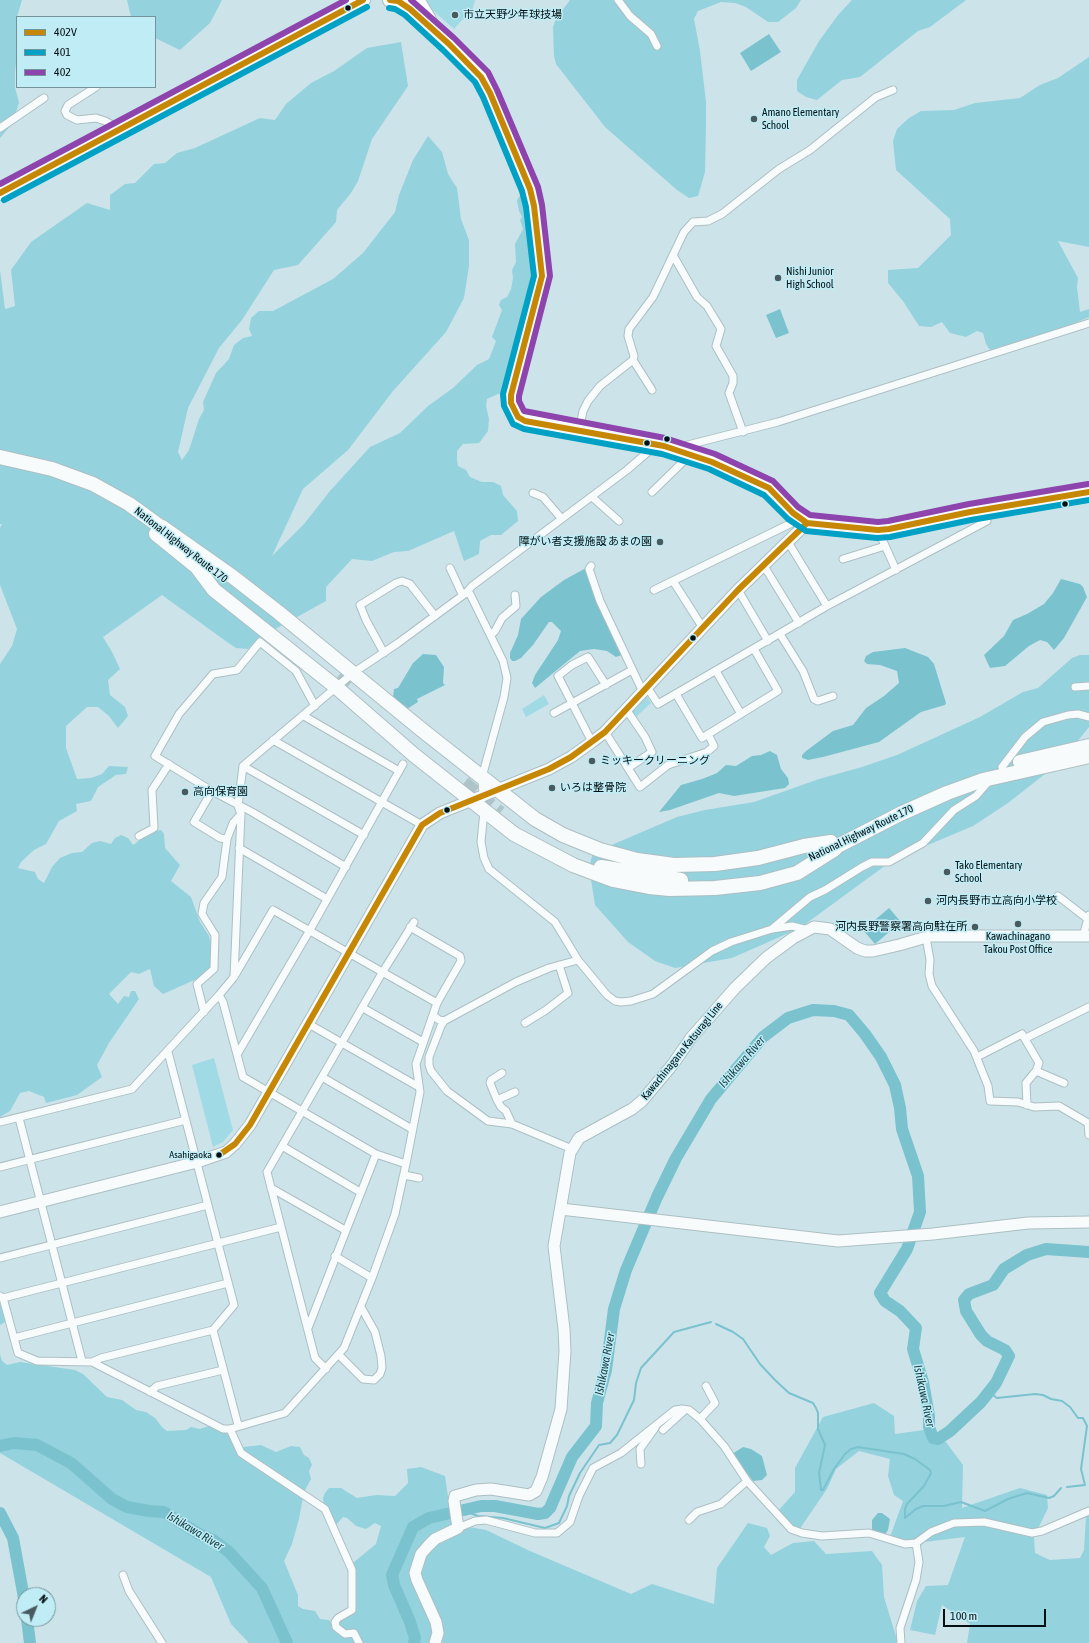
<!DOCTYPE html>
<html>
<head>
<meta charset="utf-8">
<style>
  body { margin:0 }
  #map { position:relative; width:1089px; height:1643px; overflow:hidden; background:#cce4e9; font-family:"Asap Condensed",sans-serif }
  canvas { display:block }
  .legend { position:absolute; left:16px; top:16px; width:140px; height:72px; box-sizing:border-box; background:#c0ecf5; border:1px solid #74949b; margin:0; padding:5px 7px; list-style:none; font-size:12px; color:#021013 }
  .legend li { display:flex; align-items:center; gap:8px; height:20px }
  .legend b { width:20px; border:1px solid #74949b }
  .north { position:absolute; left:16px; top:1587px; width:40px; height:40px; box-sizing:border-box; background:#c0ecf5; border:1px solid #74949b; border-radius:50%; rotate:43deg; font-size:11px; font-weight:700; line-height:16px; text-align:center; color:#021013 }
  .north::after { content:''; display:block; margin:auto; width:14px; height:18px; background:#495a5e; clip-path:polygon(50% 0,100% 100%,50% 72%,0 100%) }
  .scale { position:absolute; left:943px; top:1609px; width:103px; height:18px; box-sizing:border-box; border:2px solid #021013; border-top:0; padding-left:5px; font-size:12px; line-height:14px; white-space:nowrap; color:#021013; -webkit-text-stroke:3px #c0ecf5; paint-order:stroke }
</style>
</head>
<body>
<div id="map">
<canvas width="1089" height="1643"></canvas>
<ul class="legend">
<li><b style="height:5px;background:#c68804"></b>402V</li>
<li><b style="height:5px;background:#00a1c5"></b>401</li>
<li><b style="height:5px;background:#8e44ad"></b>402</li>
</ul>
<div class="north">N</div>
<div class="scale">100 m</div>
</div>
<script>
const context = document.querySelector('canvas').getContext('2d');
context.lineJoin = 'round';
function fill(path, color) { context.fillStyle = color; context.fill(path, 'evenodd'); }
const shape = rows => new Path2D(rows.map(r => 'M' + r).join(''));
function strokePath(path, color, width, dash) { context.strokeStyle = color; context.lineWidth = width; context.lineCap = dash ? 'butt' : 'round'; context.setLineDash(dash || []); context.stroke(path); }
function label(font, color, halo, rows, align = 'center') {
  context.font = font + ' "Asap Condensed","Noto Sans JP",sans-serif'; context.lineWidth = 3; context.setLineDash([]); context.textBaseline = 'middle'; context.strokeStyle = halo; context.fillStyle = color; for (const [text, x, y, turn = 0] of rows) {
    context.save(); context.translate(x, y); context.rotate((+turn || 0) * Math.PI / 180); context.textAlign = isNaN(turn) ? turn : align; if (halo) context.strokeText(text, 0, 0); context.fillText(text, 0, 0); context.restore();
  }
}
fill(shape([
  [427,0,475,0,471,16,462,20,454,29,437,14,429,6],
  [544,695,549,704,526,717,522,709],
  [646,695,651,703,635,718,630,712],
  [214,1058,233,1130,223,1142,213,1147,192,1065]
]), '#a0dae5');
fill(shape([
  [0,0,22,0,17,17,17,54,15,72,15,87,19,103,12,124,0,138],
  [127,0,222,0,210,23,180,50,155,38,155,17,131,17],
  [570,0,801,0,796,8,778,22,768,22,746,7,735,3,721,2,698,11,694,19,700,51,706,102,706,125,705,172,698,196,689,198,677,190,605,127,556,64,554,56,553,27,556,19],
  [852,0,966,0,930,27,918,31,860,77,842,80,817,100,806,97,797,91,797,80,819,41,838,15],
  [401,42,408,86,372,139,358,181,351,193,337,210,336,222,298,265,274,270,242,320,219,348,188,408,178,452,182,460,189,450,199,419,204,410,203,402,216,373,229,359,234,345,243,338,252,336,249,329,251,318,259,311,273,311,333,279,363,253,395,212,399,195,413,160,428,136,442,152,448,174,457,188,461,219,469,240,469,266,464,298,446,332,393,391,348,450,303,489,272,556,304,524,330,491,370,447,400,433,428,406,453,388,477,365,489,359,496,341,492,337,502,310,499,305,501,300,507,297,511,289,513,278,512,270,516,262,515,244,523,229,520,220,522,217,519,211,517,200,520,196,526,195,538,273,507,390,487,399,486,406,489,419,488,431,479,443,463,444,457,451,457,460,458,466,466,470,470,477,482,482,493,482,501,486,503,495,517,511,518,521,501,535,491,535,480,541,479,554,464,561,454,531,408,551,394,552,372,561,352,559,326,587,326,601,259,638,248,649,236,648,227,642,162,595,103,637,112,652,120,669,108,680,110,695,125,707,128,716,118,728,109,716,98,707,87,707,66,726,66,748,77,779,91,778,102,774,109,766,128,767,126,774,116,775,98,787,91,801,76,804,77,811,59,821,46,844,34,850,21,862,18,868,35,872,38,879,44,883,52,867,60,858,72,853,82,852,92,843,100,841,111,844,115,838,121,835,128,838,133,845,153,831,161,830,164,834,165,848,180,865,171,881,191,897,200,922,209,936,212,950,212,967,199,978,163,994,154,986,150,969,139,974,131,972,109,994,118,1004,124,996,129,997,131,991,135,991,139,999,109,1043,97,1065,102,1077,77,1095,46,1103,44,1097,29,1091,20,1093,10,1111,0,1117,0,664,12,646,17,629,0,585,0,528,2,524,0,524,0,270,5,309,15,306,11,270,31,242,87,203,110,210,110,195,125,184,135,183,154,164,165,163,177,153,195,148,260,118,275,120,286,104,311,83,334,71,367,48],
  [1089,57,1089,247,1058,241,1078,278,1077,287,1080,312,1089,309,1089,317,1066,327,990,350,986,344,983,333,977,331,966,337,950,333,942,322,931,327,919,326,903,301,888,283,888,270,918,268,951,235,950,219,896,170,893,141,897,129,909,118,921,111,954,110,975,103,1020,98,1040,85,1058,78],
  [1080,655,1089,655,1089,727,1072,748,1045,774,1008,803,973,826,916,850,886,865,800,928,732,958,675,968,655,961,628,942,595,905,589,867,593,853,677,817,705,810,754,802,819,779,862,767,897,755,980,717,1023,692,1038,688,1072,658],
  [0,1301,5,1322,0,1325],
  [0,1354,2,1361,7,1365,20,1362,75,1370,83,1374,107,1397,122,1400,136,1410,146,1412,155,1418,162,1427,167,1431,186,1430,191,1427,200,1429,209,1426,224,1433,229,1433,235,1448,261,1445,276,1452,291,1446,300,1447,304,1455,309,1458,312,1465,309,1471,311,1479,304,1492,299,1519,292,1544,284,1561,298,1595,298,1606,303,1609,315,1611,320,1619,329,1620,333,1625,356,1611,354,1562,376,1544,381,1526,375,1523,366,1529,356,1526,347,1518,343,1517,336,1525,324,1506,323,1498,325,1493,329,1488,341,1488,357,1498,376,1495,395,1496,408,1483,407,1469,421,1467,445,1476,452,1524,486,1530,530,1551,631,1594,652,1584,714,1604,717,1568,748,1523,767,1528,770,1536,764,1547,771,1555,793,1543,814,1541,826,1554,872,1551,882,1565,884,1597,898,1643,249,1643,231,1624,211,1577,0,1453],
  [874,1403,894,1416,895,1434,924,1430,946,1442,963,1465,962,1508,1020,1488,1047,1495,1048,1508,1034,1537,1035,1553,1050,1560,1080,1558,1084,1550,1086,1517,1089,1516,1089,1643,967,1643,970,1624,942,1605,935,1635,910,1630,917,1601,926,1586,948,1585,965,1537,916,1543,890,1537,903,1501,894,1495,888,1476,890,1459,859,1451,836,1469,827,1489,799,1530,792,1527,778,1511,795,1492,795,1468,823,1417]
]), '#94d2dd');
fill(shape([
  [769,34,781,52,751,71,740,53],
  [780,309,789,333,776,338,766,315],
  [586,568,606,622,622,655,616,657,607,651,594,649,580,651,535,688,532,683,535,675,558,640,561,631,552,622,549,622,533,645,521,658,515,661,512,661,510,658,510,653,518,635,521,619,541,597,564,580],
  [1061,579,1080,584,1083,587,1087,597,1064,638,1054,650,1047,642,1040,640,1029,646,1005,666,990,668,984,655,1004,636,1013,620,1027,614,1044,604,1053,593],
  [905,648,928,657,934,664,946,703,945,705,921,712,879,742,823,757,808,760,802,758,802,755,806,751,833,731,853,725,866,708,884,696,899,683,897,671,880,665,867,664,864,661,866,656,873,652],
  [423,654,436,655,444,667,443,683,445,685,417,699,418,702,407,709,393,697,394,689,398,688,413,663],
  [770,751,777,755,781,769,788,778,789,784,785,788,734,796,719,793,670,810,659,812,681,785,702,779,717,773,726,765,736,766,752,756,761,755],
  [889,908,901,922,875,944,863,930],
  [743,1447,751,1449,762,1456,767,1475,762,1480,753,1481,732,1454],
  [878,1513,882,1513,890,1519,888,1530,884,1536,872,1532,872,1520]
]), '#7bc2cf');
strokePath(shape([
  [716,1324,733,1332,743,1339,760,1364,775,1380,789,1393,813,1403,816,1408,818,1413,818,1429,825,1445,819,1473,821,1490,823,1490,834,1469,845,1454,851,1449,858,1447,904,1454,915,1459,930,1470,931,1473,924,1486,907,1504,905,1509,905,1518,916,1509,923,1506,944,1506,961,1502,985,1511,1008,1499,1027,1493,1049,1498,1054,1496,1061,1488],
  [989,1392,997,1398,1035,1394,1043,1395,1051,1399,1062,1401,1070,1407,1078,1418,1083,1418,1087,1426,1081,1469,1085,1485,1067,1487],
  [462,1510,478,1516,503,1518,545,1528,559,1523,567,1506,569,1496,580,1473,599,1445,610,1443,617,1435,634,1400,636,1383,641,1368,674,1332,711,1322]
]), '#7bc2cf', 2);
strokePath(shape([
  [0,1446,14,1443,37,1445,71,1463,112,1499,127,1507,149,1511,164,1512,199,1534,213,1540,229,1552,262,1588,287,1643],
  [0,1513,13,1538,24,1598],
  [27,1619,30,1643],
  [414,1643,415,1638,410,1622,394,1585,392,1575,413,1527,429,1518,481,1506,495,1506,538,1514,545,1513,550,1508,572,1457,596,1426,597,1403,606,1370,614,1309,626,1270,657,1197,676,1158,711,1099,763,1037,788,1018,813,1010,834,1011,849,1015,865,1034,881,1057,895,1085,900,1108,902,1129,918,1176,920,1212,907,1249,880,1293,885,1301,900,1311,916,1328,913,1349,923,1382,929,1416,929,1427,933,1438,938,1439,950,1431,981,1402,996,1383,1009,1356,1005,1350,987,1341,981,1335,966,1311,964,1300,969,1294,993,1285,1004,1269,1027,1255,1046,1249,1089,1252]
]), '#7bc2cf', 12);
strokePath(shape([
  [340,674,355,686],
  [464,783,500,813]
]), '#aec4c9', 14, [14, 7]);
const street = shape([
  [618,0,630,16,651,34,657,46],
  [96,87,68,105,65,111,67,115,77,120,96,118,105,121,120,129],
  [0,128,44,98],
  [673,255,697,297,707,306,721,329,716,346,733,376,733,383,729,393,743,432],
  [633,360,652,390],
  [579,431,583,411,588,401,600,386,633,360,634,356,628,336,629,329,653,297,684,232,693,222,708,221,722,214,779,169,810,150,876,97,893,90],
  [676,448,778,422,1089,323],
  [652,492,690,455],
  [533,493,543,497,561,518],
  [592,497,619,521],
  [878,530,896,570],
  [788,542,827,606],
  [843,559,885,546],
  [591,566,589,569,600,601,643,692],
  [764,566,799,623],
  [450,568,462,594],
  [673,581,703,628],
  [654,590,800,519],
  [738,590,768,641],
  [466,593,472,586,627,470,656,445],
  [780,634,803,671,814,699,818,701,833,696],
  [491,635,495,631,502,618,516,606,515,595],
  [384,653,366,620,360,605,396,583,402,581,410,584,435,616],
  [716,671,741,714],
  [647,687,658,704,827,606,987,521,983,511],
  [1075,687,1089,686],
  [676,694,702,738,778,691,754,649],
  [315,706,296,671,260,642,237,670,213,674,179,714,155,756,212,791,252,812,346,867],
  [626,709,645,737,652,752,628,768],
  [554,713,632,670],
  [304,716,399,771],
  [605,732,640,787,668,765,707,752,714,746,708,734],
  [273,740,422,825],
  [592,742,558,676,572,665,588,657,606,685],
  [243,766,364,835],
  [1002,767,1025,737,1043,722,1068,715,1078,714,1089,717],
  [212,791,194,822,220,838,227,839,233,823,241,814],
  [484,811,481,842,484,858,489,869,555,922,578,960,607,995,615,1001,621,1002,631,1001,653,994,712,951,731,942,772,929,792,926,808,930],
  [139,836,154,828,152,790,169,764],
  [239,848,327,899],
  [1058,896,1089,920],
  [772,929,810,897,825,890,862,867,872,862,889,862,923,843,954,810,976,796,990,780],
  [1083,936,1089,915],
  [926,937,930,960,929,974,932,986,974,1051,988,1086,990,1101,1018,1102,1034,1107,1059,1106,1088,1123,1089,1135],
  [234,977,273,910,437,1003],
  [219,995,223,1002,243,1077,376,1154,406,1164],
  [363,1008,423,1042],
  [204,1012,197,984,214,969,215,935,202,914,204,903,222,877,227,839],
  [433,1015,439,1020,444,1021,516,982,549,968,578,960],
  [444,1021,441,1026,429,1057,429,1065,431,1071,447,1091,488,1121,512,1124,572,1149],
  [307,1023,419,1087],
  [525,1023,546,1010,568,993,559,965],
  [1026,1038,1089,1007],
  [168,1052,234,1305,213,1330,238,1425],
  [238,1053,310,930,403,764],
  [977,1057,1022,1034,1039,1063,1036,1071,1064,1083],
  [502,1073,491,1080,490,1083,497,1100,501,1107,506,1111,512,1124],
  [322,1077,412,1129],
  [497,1100,515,1092],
  [1027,1105,1026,1083,1036,1071],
  [19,1118,82,1361],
  [0,1122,132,1089,219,995,234,977,241,814,238,806,243,766,353,673,398,643,466,593,470,594,503,661,507,678,504,697,482,777,483,798],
  [282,1146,360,1192],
  [0,1167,186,1120],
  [404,1175,419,1178],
  [271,1188,345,1230],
  [335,1256,372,1278],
  [0,1258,208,1205],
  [0,1296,3,1298,18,1353,37,1361,92,1362,223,1429,230,1429,285,1413,344,1348,372,1278,395,1214,406,1164,420,1092,416,1064,437,1003,461,961,460,956,410,927],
  [3,1298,281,1227],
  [308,1328,376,1154],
  [14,1338,228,1283],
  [339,1355,363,1379,374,1380,380,1374,382,1368,381,1356,375,1332,361,1307],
  [92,1362,101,1358,213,1330],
  [326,1369,315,1358,267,1172,382,973,414,922],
  [150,1392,157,1386,223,1370],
  [700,1419,715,1403,706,1386],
  [230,1429,241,1453,325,1509,352,1570,352,1610,338,1618,335,1622,336,1627,345,1634,354,1633,359,1643],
  [663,1430,685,1410],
  [641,1464,640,1449,655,1428],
  [689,1520,697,1512,721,1504,747,1481],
  [458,1528,475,1521,486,1520,535,1533,557,1533,570,1522,579,1496,593,1468,621,1453,675,1410,682,1409,689,1410,700,1419,724,1446,747,1481,791,1529,802,1533,822,1536,869,1533,905,1544,916,1543,931,1532,954,1523,984,1522,1032,1533,1042,1531,1089,1511],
  [123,1575,129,1591,162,1643],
  [901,1643,900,1628,916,1580,919,1562,916,1543]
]);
const secondary = shape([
  [419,0,430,18,432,24,431,28],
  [561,1209,838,1241,933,1234,1028,1223,1089,1222],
  [0,1212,197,1162,226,1152,235,1144,250,1125,422,825,440,813,549,769,571,757,592,742,605,732,738,590,807,523],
  [435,1643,438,1633,436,1622,417,1580,415,1573,421,1554,428,1546,435,1539,458,1528,454,1501,455,1496,476,1490,491,1489,529,1495,536,1491,542,1477,561,1409,565,1351,564,1329,554,1246,570,1153,579,1138,632,1109,642,1101,673,1064,691,1038,735,988,766,958,793,938,814,927,830,929,857,948,865,951,873,951,899,945,930,936,1089,936]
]);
const highway = shape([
  [390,0,398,1,410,9,449,44,481,77,490,93,530,189,534,206,542,276,531,322,511,395,511,403,518,417,525,421,664,446,712,462,769,488,793,513,807,523,878,530,889,529,970,512,1089,492],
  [0,193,363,0],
  [0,457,52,469,93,484,129,504,169,533],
  [162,527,233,577,278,612,422,730,535,819,563,835,600,850,637,860,674,865,715,864,758,858,804,846,831,842],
  [156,534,203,572],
  [196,566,214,590,336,687,414,755,514,834,573,865,613,880,649,887,670,889,715,888,760,883,797,873,835,849],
  [1020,762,1089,746],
  [826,852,900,814,947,793,983,780,1089,756],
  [601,867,681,880]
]);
strokePath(street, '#acbfc3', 9);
strokePath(secondary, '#acbfc3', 13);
strokePath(highway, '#acbfc3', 16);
strokePath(street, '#f7fbfc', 7);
strokePath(secondary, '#f7fbfc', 11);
strokePath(highway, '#f7fbfc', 14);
strokePath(shape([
  [390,0,398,1,410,9,449,44,481,77,490,93,530,189,534,206,542,276,511,395,511,403,518,417,525,421,664,446,712,462,769,488,793,513,807,523,878,530,889,529,970,512,1089,492],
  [0,193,363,0],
  [219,1155,235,1144,250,1125,422,825,440,813,549,769,571,757,605,732,738,590,807,523]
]), '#c68804', 6);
strokePath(shape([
  [389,8,395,9,405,15,443,50,475,82,483,97,522,191,526,207,534,276,503,394,504,406,513,424,524,429,662,454,709,469,764,495,788,519,806,531,877,538,890,537,971,520,1089,500],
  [4,200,367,7]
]), '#00a1c5', 6);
strokePath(shape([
  [411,0,454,38,488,72,497,90,538,187,542,205,550,276,519,396,519,401,524,411,665,438,715,454,773,481,798,507,810,515,878,522,888,521,969,504,1088,484],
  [0,184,346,0]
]), '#8e44ad', 6);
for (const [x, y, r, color] of [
  [348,8,3.5,"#021013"],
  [455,15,4,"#495a5e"],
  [754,119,4,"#495a5e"],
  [778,278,4,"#495a5e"],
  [667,439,3.5,"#021013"],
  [647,443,3.5,"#021013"],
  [1065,504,3.5,"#021013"],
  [660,542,4,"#495a5e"],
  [693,638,3.5,"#021013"],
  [592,761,4,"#495a5e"],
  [552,788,4,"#495a5e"],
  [185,792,4,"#495a5e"],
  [447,810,3.5,"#021013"],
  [947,872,4,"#495a5e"],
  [928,901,4,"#495a5e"],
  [1018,924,4,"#495a5e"],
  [975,927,4,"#495a5e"],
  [219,1155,3.5,"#021013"]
]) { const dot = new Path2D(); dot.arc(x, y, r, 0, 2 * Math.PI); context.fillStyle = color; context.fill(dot); strokePath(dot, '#c0ecf5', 1.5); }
label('10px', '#021013', '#c0ecf5', [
  ["Asahigaoka",212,1155]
], 'right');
label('11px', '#021013', '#c0ecf5', [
  ["市立天野少年球技場",463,15],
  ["Amano Elementary",762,113],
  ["School",762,126],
  ["Nishi Junior",786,272],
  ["High School",786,285],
  ["障がい者支援施設 あまの園",652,542,"right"],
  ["ミッキークリーニング",600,761],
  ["いろは整骨院",560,788],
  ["高向保育園",193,792],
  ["Tako Elementary",955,866],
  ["School",955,879],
  ["河内長野市立高向小学校",936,901],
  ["河内長野警察署高向駐在所",967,927,"right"],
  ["Kawachinagano",1018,937,"center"],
  ["Takou Post Office",1018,950,"center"]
], 'left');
label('11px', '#021013', '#c0ecf5', [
  ["National Highway Route 170",181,545,38],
  ["National Highway Route 170",861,833,-26],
  ["Kawachinagano Katsuragi Line",682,1051,-51]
]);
label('italic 12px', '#18434a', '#c0ecf5', [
  ["Ishikawa River",742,1062,-49],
  ["Ishikawa River",605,1364,-79],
  ["Ishikawa River",924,1396,78],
  ["Ishikawa River",195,1531,31]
]);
</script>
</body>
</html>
